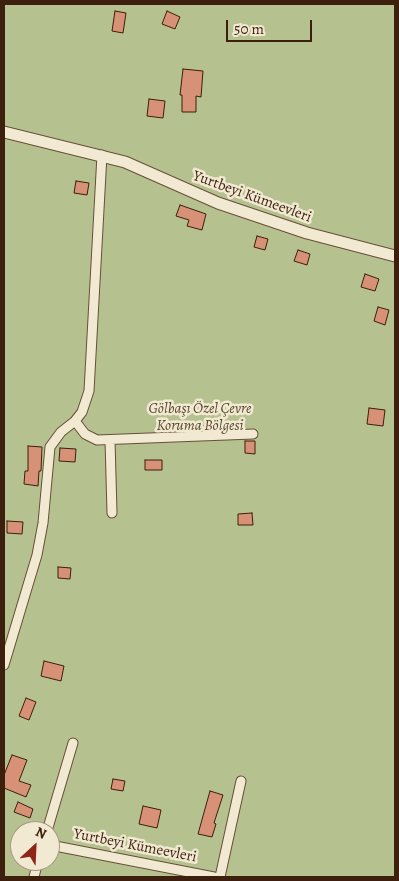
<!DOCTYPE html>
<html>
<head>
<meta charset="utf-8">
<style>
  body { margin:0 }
  #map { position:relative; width:399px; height:881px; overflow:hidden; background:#e9ddba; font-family:Alegreya,serif }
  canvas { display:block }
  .frame { position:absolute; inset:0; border:5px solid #3c1f0d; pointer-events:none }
  .north { position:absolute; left:10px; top:821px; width:50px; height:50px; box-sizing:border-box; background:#f1e9d2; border:1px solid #a99883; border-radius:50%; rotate:25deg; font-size:14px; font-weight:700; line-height:20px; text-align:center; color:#3c1f0d }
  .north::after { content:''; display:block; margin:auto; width:18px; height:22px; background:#8f2418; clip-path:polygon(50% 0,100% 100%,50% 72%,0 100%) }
  .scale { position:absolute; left:226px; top:20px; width:86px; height:22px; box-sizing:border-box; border:2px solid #3c1f0d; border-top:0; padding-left:6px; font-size:15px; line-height:18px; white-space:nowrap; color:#3c1f0d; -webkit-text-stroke:4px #f1e9d2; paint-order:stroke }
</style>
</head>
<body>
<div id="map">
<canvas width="399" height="881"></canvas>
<div class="frame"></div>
<div class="north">N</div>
<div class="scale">50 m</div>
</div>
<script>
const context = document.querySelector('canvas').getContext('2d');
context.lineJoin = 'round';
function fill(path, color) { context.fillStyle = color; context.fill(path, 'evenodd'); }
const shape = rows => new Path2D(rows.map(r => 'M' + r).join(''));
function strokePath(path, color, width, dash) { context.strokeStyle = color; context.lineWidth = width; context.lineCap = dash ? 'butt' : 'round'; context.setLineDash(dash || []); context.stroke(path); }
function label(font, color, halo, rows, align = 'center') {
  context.font = font + ' Alegreya,serif'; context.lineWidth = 5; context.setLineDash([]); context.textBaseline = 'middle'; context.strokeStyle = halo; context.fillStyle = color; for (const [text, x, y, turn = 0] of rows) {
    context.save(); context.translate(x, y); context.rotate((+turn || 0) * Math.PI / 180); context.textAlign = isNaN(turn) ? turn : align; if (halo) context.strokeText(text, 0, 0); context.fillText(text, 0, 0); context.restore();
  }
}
fill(shape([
  [4,4,395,4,395,877,4,877],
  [20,831,50,831,50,861,20,861]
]), '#b6c190');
const building = shape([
  [115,11,126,13,123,33,112,31,115,11],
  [167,11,180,17,175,29,162,24,167,11],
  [183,69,203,71,201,97,196,96,196,112,182,112,182,95,180,95,183,69],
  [149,99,165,101,163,118,147,116,149,99],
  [76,181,89,183,87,195,74,193,76,181],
  [180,205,206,214,202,230,187,226,189,220,176,216,180,205],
  [257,236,268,239,265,250,254,247,257,236],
  [298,250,310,254,307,265,294,261,298,250],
  [365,274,379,279,375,291,361,287,365,274],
  [378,307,389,310,385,325,374,321,378,307],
  [369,408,385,410,383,426,367,424,369,408],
  [245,441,255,441,255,454,245,453,245,441],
  [28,446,42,447,41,471,39,471,38,486,24,484,25,471,28,471,28,446],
  [60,448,76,449,75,462,59,461,60,448],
  [145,460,162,460,162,470,145,470,145,460],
  [252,513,253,525,238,525,238,514,252,513],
  [7,521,23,522,22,534,7,533,7,521],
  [58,567,71,568,70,579,58,578,58,567],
  [44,661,64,666,61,681,41,676,44,661],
  [26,698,36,702,29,720,19,716,26,698],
  [12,755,27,760,19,781,31,785,26,797,4,788,4,775,12,755],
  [113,779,125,781,123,791,111,789,113,779],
  [210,791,223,795,214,823,216,824,212,837,198,834,210,791],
  [18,802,33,809,30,818,14,812,18,802],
  [143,806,161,810,157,828,139,824,143,806]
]);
fill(building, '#d69177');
strokePath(building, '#3c1f0d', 1);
const minor = shape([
  [75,421,85,434,97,440,253,434],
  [110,440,112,513],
  [4,665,37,555,43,523,50,447,61,432,75,421,82,412,89,391,102,155],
  [47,831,73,743],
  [50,845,214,877],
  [34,877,38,861],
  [220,877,241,781]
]);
const tertiary = shape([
  [4,132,125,162,218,203,307,233,395,256]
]);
strokePath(minor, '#674e38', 11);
strokePath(tertiary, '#674e38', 13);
strokePath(minor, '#f1e9d2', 9);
strokePath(tertiary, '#f1e9d2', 11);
label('15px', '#3c1f0d', '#f1e9d2', [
  ["Yurtbeyi Kümeevleri",252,197,20],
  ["Yurtbeyi Kümeevleri",135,846,11]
]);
label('italic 15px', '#5a482e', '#f1e9d2', [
  ["Gölbaşı Özel Çevre",200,409],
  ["Koruma Bölgesi",200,426]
]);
</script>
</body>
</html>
